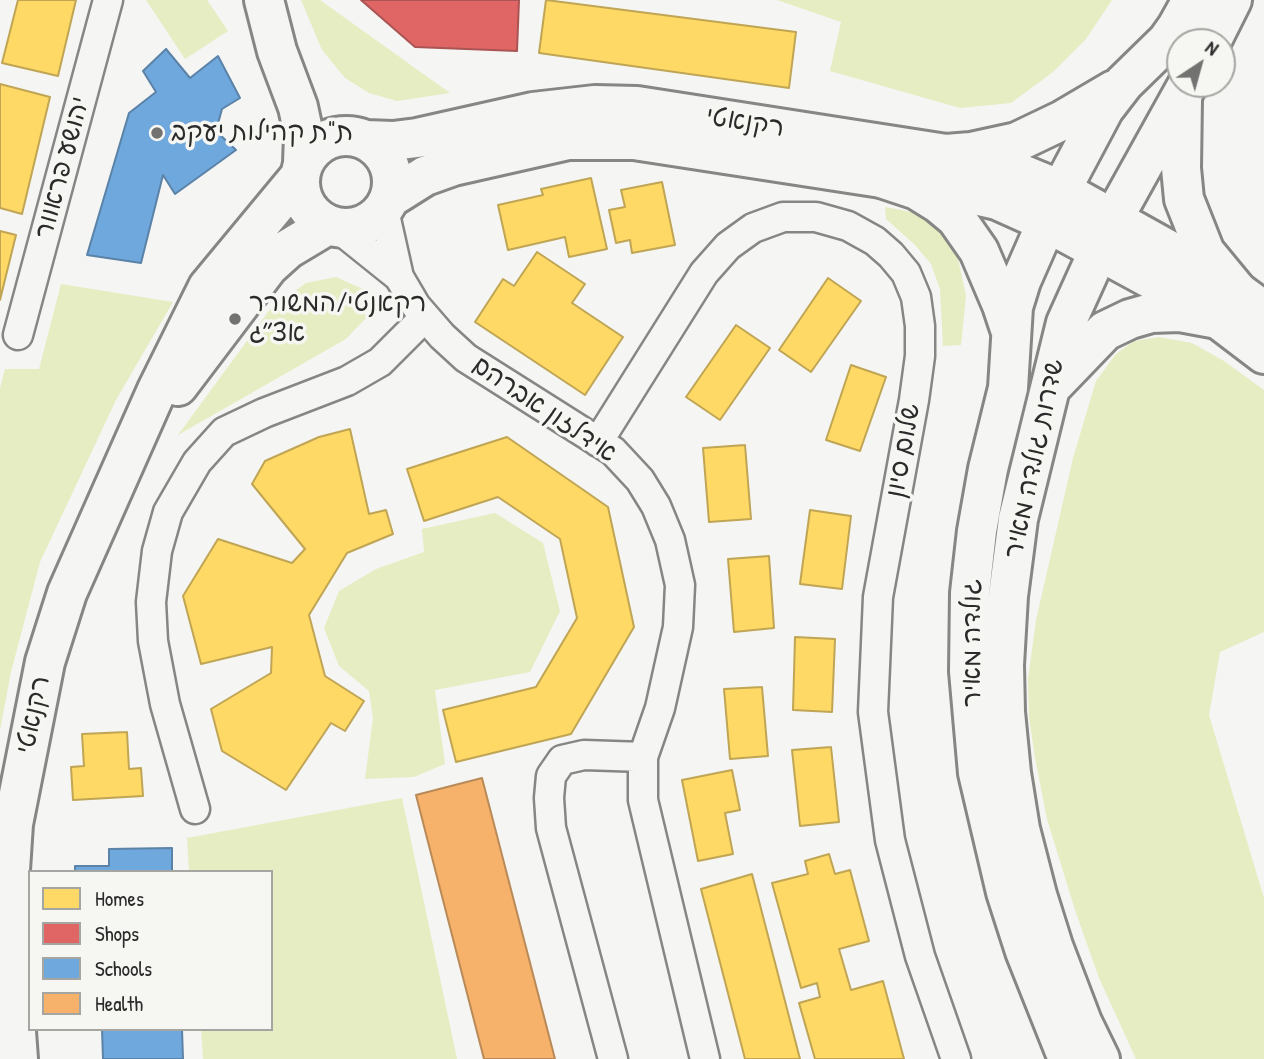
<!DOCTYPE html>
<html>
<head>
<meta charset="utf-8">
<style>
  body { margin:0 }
  #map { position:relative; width:1264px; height:1059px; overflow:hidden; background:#f5f5f3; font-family:"Patrick Hand",sans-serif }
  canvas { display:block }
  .legend { position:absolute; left:28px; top:870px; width:245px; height:161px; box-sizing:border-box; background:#f6f6f2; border:2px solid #a5a5a2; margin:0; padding:9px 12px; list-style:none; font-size:21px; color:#2b2b2b }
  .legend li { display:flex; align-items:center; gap:14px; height:35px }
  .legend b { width:35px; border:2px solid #a5a5a2 }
  .north { position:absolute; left:1166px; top:28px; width:70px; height:70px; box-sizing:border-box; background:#f6f6f2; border:2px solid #a5a5a2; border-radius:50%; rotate:36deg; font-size:19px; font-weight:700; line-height:28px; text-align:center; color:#2b2b2b }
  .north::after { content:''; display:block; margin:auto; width:24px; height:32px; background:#727271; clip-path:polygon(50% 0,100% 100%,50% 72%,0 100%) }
</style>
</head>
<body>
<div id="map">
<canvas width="1264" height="1059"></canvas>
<ul class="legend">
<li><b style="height:19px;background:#ffd966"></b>Homes</li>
<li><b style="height:19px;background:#e06666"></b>Shops</li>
<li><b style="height:19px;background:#6fa8dc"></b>Schools</li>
<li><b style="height:19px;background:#f6b26b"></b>Health</li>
</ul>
<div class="north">N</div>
</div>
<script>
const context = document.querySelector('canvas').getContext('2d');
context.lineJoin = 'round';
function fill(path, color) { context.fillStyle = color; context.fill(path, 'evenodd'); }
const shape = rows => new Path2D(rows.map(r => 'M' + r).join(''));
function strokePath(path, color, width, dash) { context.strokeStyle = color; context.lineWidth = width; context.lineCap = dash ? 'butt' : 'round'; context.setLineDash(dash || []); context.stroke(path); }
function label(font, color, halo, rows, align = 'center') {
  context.font = font + ' "Patrick Hand","Playpen Sans Hebrew",sans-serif'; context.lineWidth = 7; context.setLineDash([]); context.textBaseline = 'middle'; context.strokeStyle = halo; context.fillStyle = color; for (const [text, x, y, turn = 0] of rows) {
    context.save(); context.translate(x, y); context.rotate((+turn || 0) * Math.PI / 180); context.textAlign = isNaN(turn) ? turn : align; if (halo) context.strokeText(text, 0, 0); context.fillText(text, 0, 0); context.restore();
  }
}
fill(shape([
  [146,0,207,0,228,31,185,59],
  [301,0,320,0,450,93,397,101,369,93,345,78,322,50],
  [777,0,1112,0,1086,39,1053,72,1011,103,960,108,830,71,841,22],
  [885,207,916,213,938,226,957,254,966,296,961,345,943,346,940,289,931,264,915,245,886,219],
  [336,277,363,289,366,318,346,339,178,435,271,308,306,283],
  [61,284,173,302,116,400,40,562,11,672,0,730,0,388,5,369,39,369],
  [1159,337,1192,343,1224,361,1264,390,1264,632,1220,652,1209,715,1264,898,1264,1059,1136,1059,1099,978,1075,910,1047,819,1035,758,1029,717,1028,679,1036,620,1073,458,1096,381,1116,354,1134,341],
  [495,513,543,543,560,611,530,672,435,690,445,764,414,777,365,779,373,718,369,691,339,666,324,628,339,591,376,569,424,552,422,529],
  [402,798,457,1059,203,1059,201,1029,271,1029,271,872,189,872,187,838]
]), '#e6edc2');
const homes = shape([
  [18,0,76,0,58,76,2,63,18,0],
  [546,0,796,32,789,88,539,53,546,0],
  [0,84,50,97,22,214,0,208,0,84],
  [591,178,607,249,569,257,565,237,508,250,498,205,543,195,541,189,591,178],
  [662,182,675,245,632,253,630,240,616,243,609,210,625,207,621,190,662,182],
  [0,231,16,235,0,300,0,231],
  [537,252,585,284,572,303,623,337,585,395,475,322,503,279,514,286,537,252],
  [828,278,861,301,811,372,779,350,828,278],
  [736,325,770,348,720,420,686,397,736,325],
  [851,365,886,377,860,451,826,440,851,365],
  [350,429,369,514,386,510,393,534,347,553,309,615,325,676,364,701,345,731,331,723,286,790,222,751,211,709,271,673,272,647,201,664,183,596,218,539,292,563,305,549,252,484,265,461,319,437,350,429],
  [507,437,608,507,634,627,571,734,456,762,443,710,536,687,577,618,560,539,498,497,424,521,407,469,507,437],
  [745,445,751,519,709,522,703,448,745,445],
  [810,510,851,516,842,589,800,584,810,510],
  [769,556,774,628,734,632,728,559,769,556],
  [795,637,835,639,832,712,793,710,795,637],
  [762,687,768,756,730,759,724,689,762,687],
  [127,732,129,769,141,768,143,796,73,800,71,767,84,766,82,734,127,732],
  [831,747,839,822,800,826,792,750,831,747],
  [732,770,740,810,725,813,733,854,698,861,682,780,732,770],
  [829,854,835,874,850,870,869,941,839,949,851,990,883,981,904,1059,815,1059,799,1003,820,997,817,983,801,988,772,883,808,874,805,861,829,854],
  [752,874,800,1059,745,1059,701,889,752,874]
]);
fill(homes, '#ffd966');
strokePath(homes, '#bfa554', 2);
const shops = shape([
  [361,0,519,0,517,51,415,47,361,0]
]);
fill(shops, '#e06666');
strokePath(shops, '#aa5454', 2);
const schools = shape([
  [166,49,190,78,218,56,240,98,222,109,216,131,236,150,175,194,163,175,141,263,87,255,129,113,156,92,143,71,166,49],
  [172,848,172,872,75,872,75,866,109,866,109,849,172,848],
  [102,1029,182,1029,183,1059,103,1059,102,1029]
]);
fill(schools, '#6fa8dc');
strokePath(schools, '#5b82a7', 2);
const health = shape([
  [482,778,555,1059,484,1059,427,838,416,795,482,778]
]);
fill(health, '#f6b26b');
strokePath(health, '#b98a58', 2);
const street = shape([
  [384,210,399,277,416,306,442,336,466,358,613,451,640,480,656,506,670,540,680,585,678,627,660,708,643,757,643,800,705,1059],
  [338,228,399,277],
  [18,335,108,0],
  [598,442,704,273,728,246,753,228,783,217,816,217,848,226,875,241,891,255,906,273,916,297,920,326,920,356,914,400,878,597,873,712,890,840,920,956,956,1059],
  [195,809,165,704,153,641,151,602,157,551,168,512,197,462,224,432,264,413,347,381,380,362,425,317],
  [613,1059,551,828,549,798,551,776,562,760,584,755,643,757]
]);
const secondary = shape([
  [264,0,277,51,298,107,304,135,303,163],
  '300 182a46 46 0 1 1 92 0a46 46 0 1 1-92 0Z',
  [366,140,393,141,417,138,533,112,595,105,637,106,946,154,1007,168,1061,190,1219,278,1264,311],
  [390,198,425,176,453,166,568,140,634,140,940,187,997,200,1046,222,1201,306,1264,354],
  [178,386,268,267,288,249,328,225],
  [18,1059,12,977,9,885,13,824,45,662,67,593,157,390,208,287,300,176]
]);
const primary = shape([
  [1211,42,1232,0],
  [1182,100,1181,168,1184,199,1205,252,1238,292],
  [946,154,971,152,1017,142,1063,120,1114,90],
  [884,179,917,190,938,203,956,218,979,251,1002,305,1010,329],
  [1053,385,1105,331,1130,319,1151,313,1180,312,1218,319],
  [1068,1059,1025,951,1006,892,978,773,969,671,970,593,977,531,988,469,1008,388,1013,307,1021,281,1061,190,1104,109,1124,83,1167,41,1177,27,1192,0],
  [1100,1059,1082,1022,1053,946,1037,895,1020,829,1011,773,1005,712,1004,665,1008,596,1018,519,1066,323,1113,219,1188,84]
]);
strokePath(street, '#868685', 33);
strokePath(secondary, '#868685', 44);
strokePath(primary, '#868685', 44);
strokePath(street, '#f5f5f3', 28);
strokePath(secondary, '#f5f5f3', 38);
strokePath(primary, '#f5f5f3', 38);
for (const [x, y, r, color] of [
  [157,133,7,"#727271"],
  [235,319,7,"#727271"]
]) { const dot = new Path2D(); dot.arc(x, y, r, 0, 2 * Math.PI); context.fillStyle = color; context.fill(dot); strokePath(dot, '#f6f6f2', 2.5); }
label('26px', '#2b2b2b', '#f6f6f2', [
  ["רקנאטי",745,123,9],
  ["יהושע פראוור",63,168,-75],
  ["אידלזון אברהם",544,410,34],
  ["שלום סיון",904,451,-80],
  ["שדרות גולדה מאיר",1035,459,-78],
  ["גולדה מאיר",973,643,-90],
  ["רקנאטי",34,715,-78]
]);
label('26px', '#2b2b2b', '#f6f6f2', [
  ["ת\"ת קהילות יעקב",171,133],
  ["רקאנטי/המשורר",249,304],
  ["אצ״ג",249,334]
], 'left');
</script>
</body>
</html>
